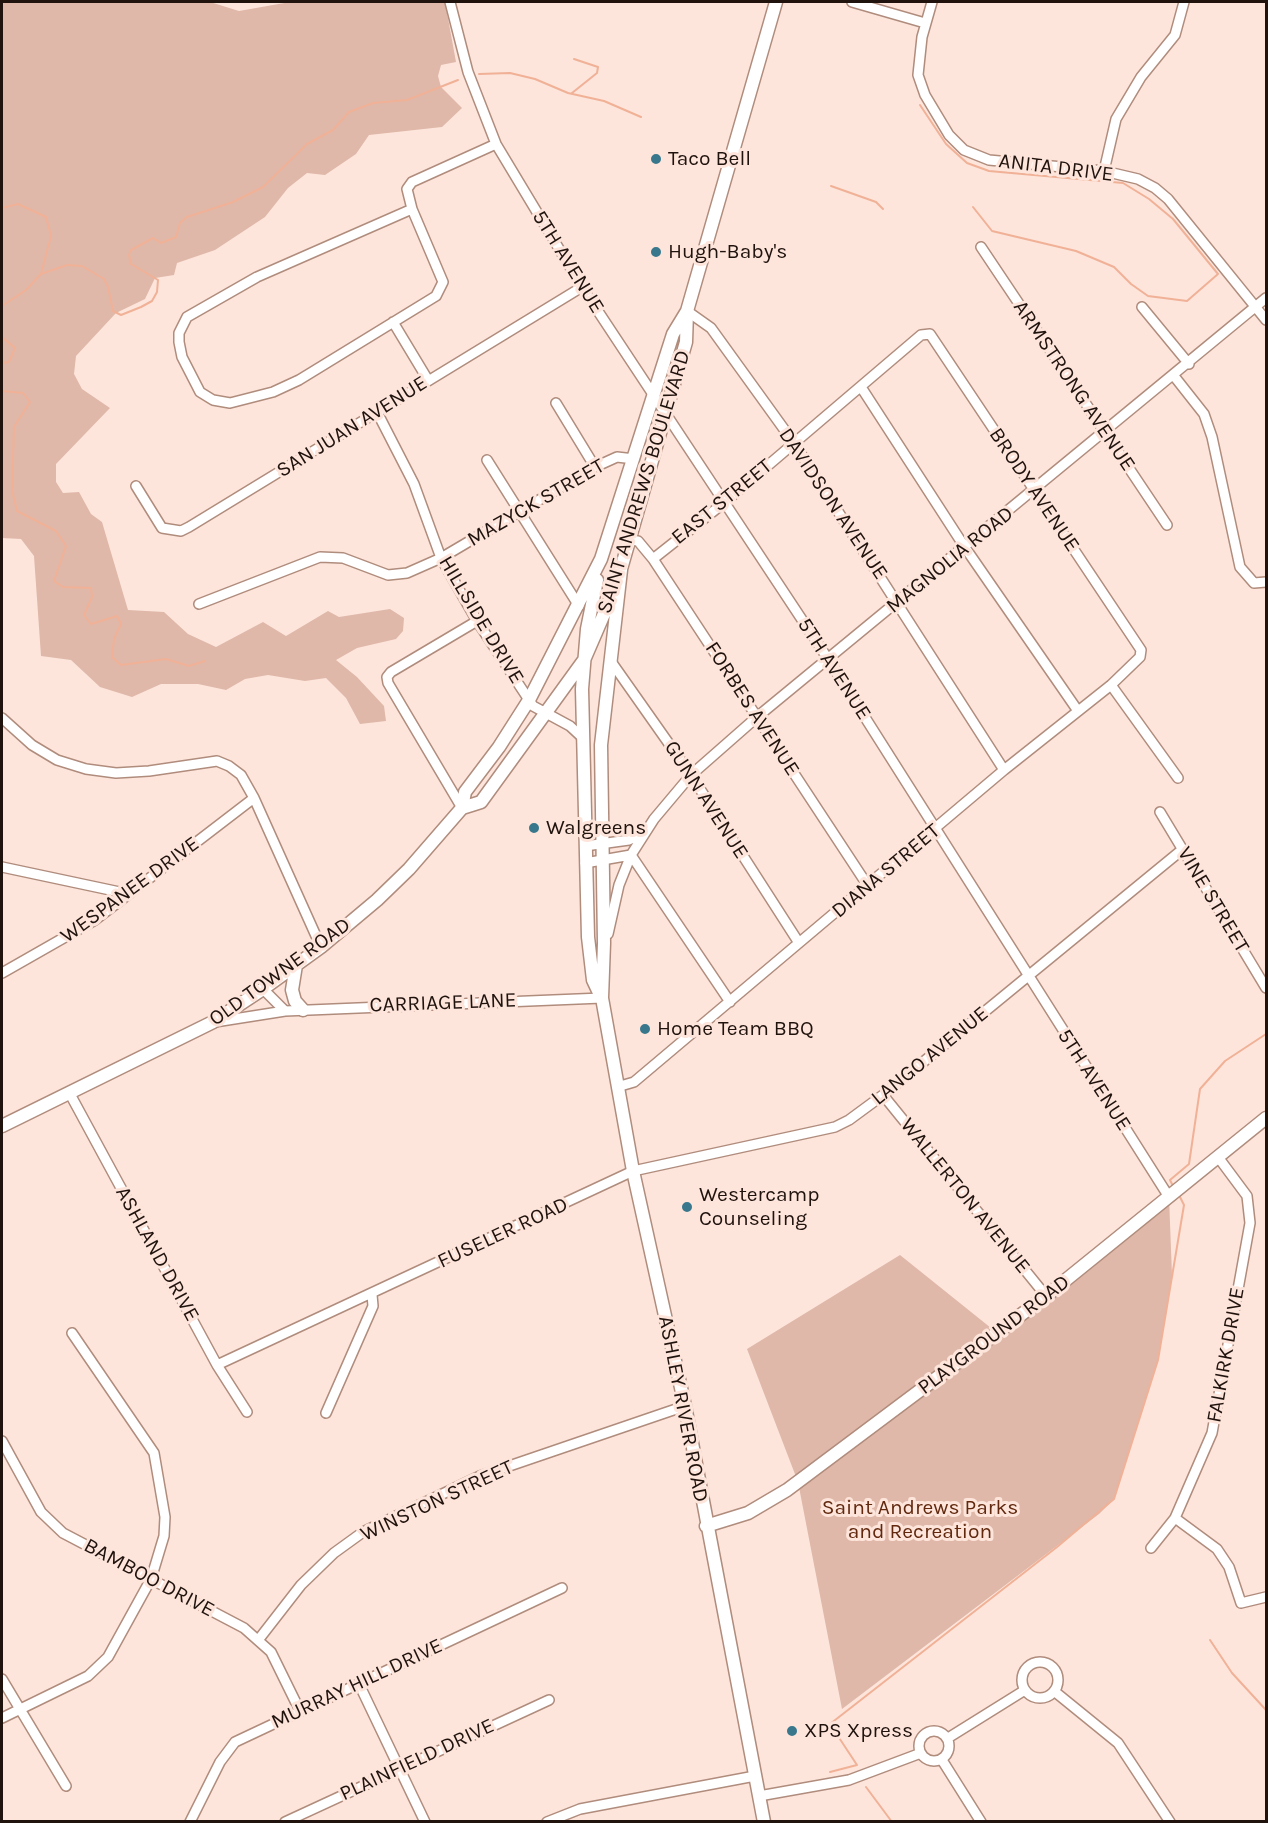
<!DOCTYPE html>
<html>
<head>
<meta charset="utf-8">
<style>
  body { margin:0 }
  #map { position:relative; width:1268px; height:1823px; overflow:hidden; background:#fde5db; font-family:Karla,sans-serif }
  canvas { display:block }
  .frame { position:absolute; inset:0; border:3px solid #20120d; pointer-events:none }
</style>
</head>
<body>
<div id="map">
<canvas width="1268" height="1823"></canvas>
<div class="frame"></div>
</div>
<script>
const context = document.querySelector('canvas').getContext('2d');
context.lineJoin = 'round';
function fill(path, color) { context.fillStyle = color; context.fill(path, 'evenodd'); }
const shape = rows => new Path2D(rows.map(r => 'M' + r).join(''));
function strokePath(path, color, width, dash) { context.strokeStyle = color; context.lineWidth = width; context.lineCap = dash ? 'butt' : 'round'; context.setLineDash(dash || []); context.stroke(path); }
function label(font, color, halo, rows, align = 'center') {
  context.font = font + ' Karla,sans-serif'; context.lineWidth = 6; context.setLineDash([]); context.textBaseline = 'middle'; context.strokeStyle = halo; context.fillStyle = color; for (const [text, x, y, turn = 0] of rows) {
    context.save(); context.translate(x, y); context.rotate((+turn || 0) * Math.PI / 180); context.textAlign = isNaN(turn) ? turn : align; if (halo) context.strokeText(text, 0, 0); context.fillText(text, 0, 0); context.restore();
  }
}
fill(shape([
  [2,2,210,2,239,11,290,2,445,2,456,62,441,65,438,76,441,87,462,108,442,127,369,135,356,154,325,175,307,173,288,188,265,217,215,250,177,263,174,275,155,278,145,299,116,313,76,356,74,374,82,389,110,408,56,464,56,482,63,493,79,492,91,514,102,522,128,610,164,612,188,634,216,647,263,622,286,636,328,611,339,617,390,609,404,618,403,631,396,639,357,648,336,660,357,677,384,706,386,721,360,724,346,698,326,678,305,681,268,675,245,679,226,690,198,684,161,684,132,697,100,687,71,660,41,656,34,556,21,539,2,538],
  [1169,1197,1172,1275,1158,1360,1114,1499,1099,1514,842,1709,798,1482,747,1349,900,1255,996,1332]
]), '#dfb8a9');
strokePath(shape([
  [479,74,510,73,535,79,568,93,604,101,641,117],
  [572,93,597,73,598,67,574,59],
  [920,105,946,144,967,163,989,171,1123,183,1149,199,1173,219,1218,274,1187,301,1148,296,1131,284,1114,267,1076,251,992,231,973,207],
  [831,186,876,202,883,209],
  [2,208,18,204,46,217,51,236,41,274,26,290,2,306],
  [41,274,67,265,82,266,104,279,108,287,113,311,121,315,141,307,152,301,157,292,158,280,131,264,129,255,131,250,153,238,161,243,176,237,180,223,187,217,233,202,263,187,307,144,333,130,349,112,373,103,407,100,458,80],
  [2,337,15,348,9,362,2,363],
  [2,391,23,393,30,402,14,427,12,490,17,511,56,531,66,546,54,581,63,587,91,588,92,597,84,615,91,624,117,616,121,624,114,639,112,657,121,665,166,659,189,666,205,661],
  [1172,1184,1170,1180,1189,1164,1200,1089,1225,1061,1266,1034],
  [1210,1640,1232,1673,1266,1710],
  [830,1772,857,1765,830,1724,1057,1547,1114,1499,1158,1360,1184,1205,1180,1197],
  [866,1787,892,1822]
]), '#f0b197', 2);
const minor = shape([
  [450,2,468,72,496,144,582,287,828,659,1169,1197],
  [852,2,925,23],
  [932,2,922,37,918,75,925,95,949,135,964,150,989,160,1104,171,1138,179,1155,188,1168,199,1266,320],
  [1104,171,1116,119,1141,77,1175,35,1184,2],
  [412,209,443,282,436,296,299,380,273,392,230,403,213,400,200,392,182,357,179,342,179,333,187,317,257,277,412,209,407,189,412,182,496,144],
  [981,247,1167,525],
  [1142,307,1189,364],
  [687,311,711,328,794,443,1004,770],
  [393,322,428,380],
  [1174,376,1204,414,1212,437,1240,567,1254,583,1266,582],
  [861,387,964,546,1078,711],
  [556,403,595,467],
  [377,412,414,484,441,558,477,621,533,706,570,726,584,739],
  [487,460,579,606],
  [136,486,162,528,181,531,189,527,582,287],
  [629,540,638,541,653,559,868,886],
  [199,604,320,557,343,558,388,575,407,573,441,558,595,467,617,457,634,459],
  [610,660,691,775,799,943],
  [1111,685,1178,778],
  [2,718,32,745,57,760,86,769,116,773,149,771,217,761,229,766,241,775,254,798,321,947],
  [462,808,388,683,387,677,391,672,477,621],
  [1160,812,1266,988],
  [585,846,629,840,644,833],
  [631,855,730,1002],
  [585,863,631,855],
  [2,867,129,894],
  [608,934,619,885,631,855,654,819,691,775,757,717,1266,298],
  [2,973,95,920,254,798],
  [263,989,285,1011,602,998,602,993],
  [215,1022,285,1011],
  [617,1087,634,1082,1004,770,1111,685,1140,657,1141,650,930,334,921,335,725,502,653,559],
  [70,1094,217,1365,247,1412],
  [883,1095,1046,1296],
  [217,1365,633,1171,835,1127,849,1120,883,1095,1183,849],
  [326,1413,373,1306,372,1295],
  [2,1441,41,1512,63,1533,244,1628,271,1652,300,1711],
  [1175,1518,1217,1549,1229,1567,1241,1603,1266,1597],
  [1151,1548,1175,1518,1212,1433,1250,1223,1247,1196,1218,1157],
  [259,1639,301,1585,334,1553,363,1532,480,1476,685,1406],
  '1022 1680a18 18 0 1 1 36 0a18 18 0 1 1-36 0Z',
  [2,1679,66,1786],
  [359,1684,425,1822],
  [1054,1691,1118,1743,1170,1822],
  [2,1718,88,1676,108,1657,151,1579,164,1536,165,1517,154,1453,72,1333],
  '919 1746a15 15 0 1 1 30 0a15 15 0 1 1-30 0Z',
  [948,1738,1025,1690],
  [942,1760,981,1822],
  [759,1796,849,1780,921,1753],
  [190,1822,220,1762,235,1742,562,1588],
  [285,1822,549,1700],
  [547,1822,580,1809,755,1776]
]);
const major = shape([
  [621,570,601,745,604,943,602,998,633,1171,685,1406,764,1822],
  [619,576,686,342,687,312],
  [597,580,587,629,582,689,588,937,593,980,601,997],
  [462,808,465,792,499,747,529,700,601,559,673,334,687,311,776,2],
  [462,808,481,802,584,660,613,593],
  [296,965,292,990,295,1001,303,1010],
  [2,1126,213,1022,263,989,321,947,377,900,409,869,462,808],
  [706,1526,748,1513,787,1490,1046,1296,1266,1118]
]);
strokePath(minor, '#b08c7d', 12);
strokePath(major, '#b08c7d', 15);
strokePath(minor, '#fff', 9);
strokePath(major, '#fff', 12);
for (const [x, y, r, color] of [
  [656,159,6,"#38778c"],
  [656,252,6,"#38778c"],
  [534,828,6,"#38778c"],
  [645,1029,6,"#38778c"],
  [687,1207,6,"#38778c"],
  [792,1731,6,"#38778c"]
]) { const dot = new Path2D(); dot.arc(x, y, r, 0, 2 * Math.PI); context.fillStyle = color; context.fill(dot); strokePath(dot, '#fde5db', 2); }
label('21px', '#20120d', '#fde5db', [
  ["Taco Bell",668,159],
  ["Hugh-Baby's",668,252],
  ["Walgreens",546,828],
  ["Home Team BBQ",657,1029],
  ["Westercamp",699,1195],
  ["Counseling",699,1219],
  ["XPS Xpress",804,1731]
], 'left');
label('21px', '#20120d', '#fde5db', [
  ["ANITA DRIVE",1056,168,7],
  ["5TH AVENUE",568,262,58],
  ["ARMSTRONG AVENUE",1074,386,56],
  ["SAN JUAN AVENUE",352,427,-32],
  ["SAINT ANDREWS BOULEVARD",644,482,-73],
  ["BRODY AVENUE",1034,490,56],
  ["EAST STREET",722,502,-39],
  ["MAZYCK STREET",536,503,-30],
  ["DAVIDSON AVENUE",833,504,56],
  ["MAGNOLIA ROAD",950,560,-39],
  ["HILLSIDE DRIVE",481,620,59],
  ["5TH AVENUE",834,669,57],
  ["FORBES AVENUE",752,709,57],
  ["GUNN AVENUE",706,800,57],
  ["DIANA STREET",886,871,-40],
  ["WESPANEE DRIVE",130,890,-36],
  ["VINE STREET",1213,900,59],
  ["OLD TOWNE ROAD",280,972,-36],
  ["CARRIAGE LANE",443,1003,-2],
  ["LANGO AVENUE",930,1056,-39],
  ["5TH AVENUE",1094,1080,57],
  ["WALLERTON AVENUE",965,1196,51],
  ["FUSELER ROAD",503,1233,-25],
  ["ASHLAND DRIVE",157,1254,61],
  ["PLAYGROUND ROAD",994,1335,-37],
  ["FALKIRK DRIVE",1226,1355,-80],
  ["ASHLEY RIVER ROAD",683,1409,79],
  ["WINSTON STREET",437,1501,-25],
  ["BAMBOO DRIVE",149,1578,28],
  ["MURRAY HILL DRIVE",357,1684,-25],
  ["PLAINFIELD DRIVE",417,1760,-25]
]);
label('21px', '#61280e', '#fde5db', [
  ["Saint Andrews Parks",920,1508],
  ["and Recreation",920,1532]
]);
</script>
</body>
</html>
